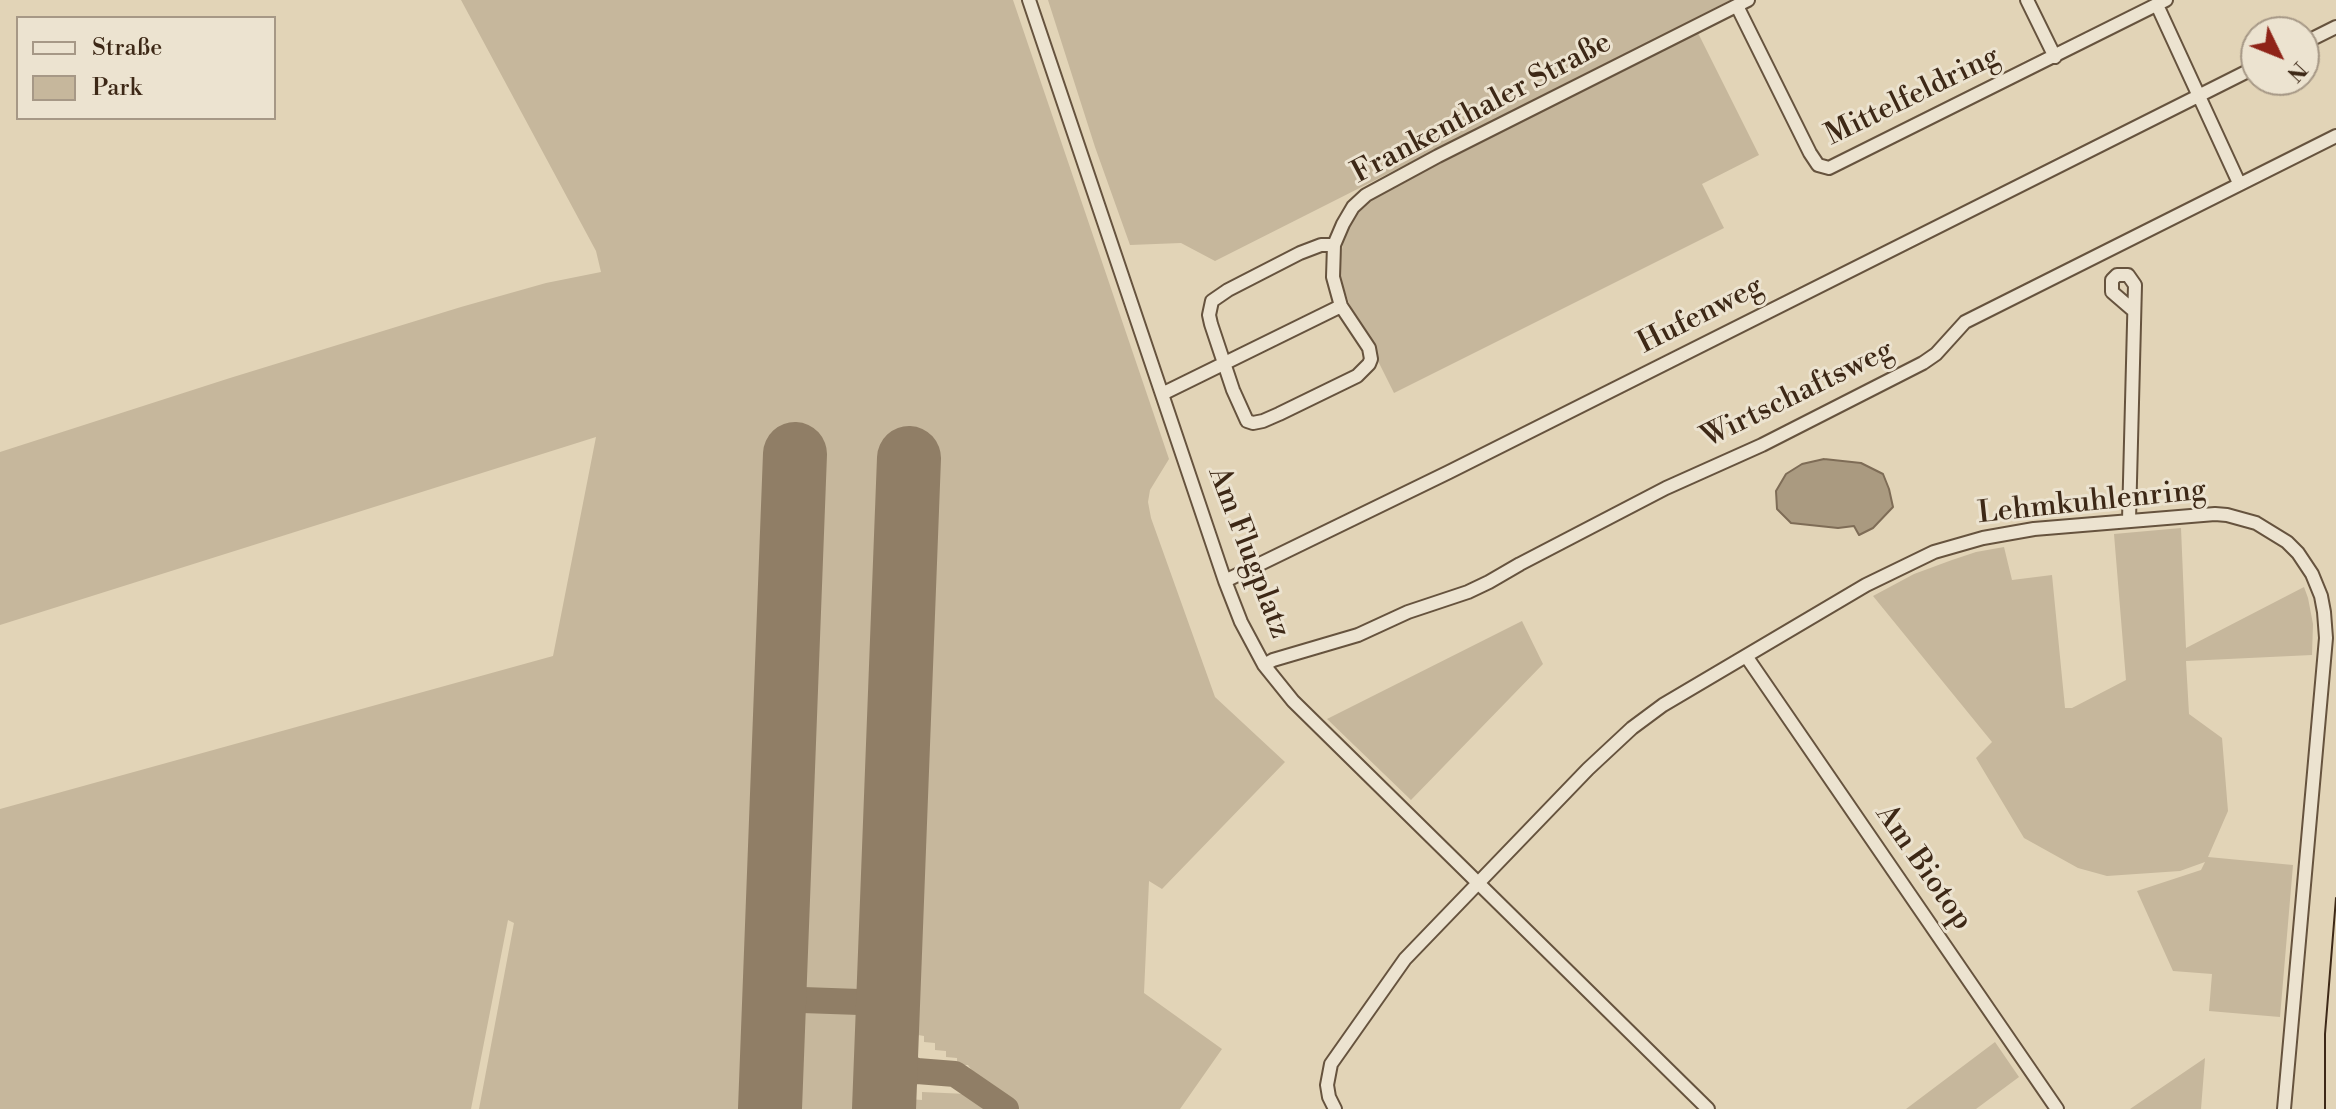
<!DOCTYPE html>
<html>
<head>
<meta charset="utf-8">
<style>
  body { margin:0 }
  #map { position:relative; width:2336px; height:1109px; overflow:hidden; background:#e2d4b7; font-family:"Libre Bodoni",serif }
  canvas { display:block }
  .legend { position:absolute; left:16px; top:16px; width:260px; height:104px; box-sizing:border-box; background:#ece3d0; border:2px solid #a69886; margin:0; padding:10px 14px; list-style:none; font-size:24px; color:#3d2816 }
  .legend li { display:flex; align-items:center; gap:16px; height:40px }
  .legend b { width:40px; border:2px solid #a69886 }
  .north { position:absolute; left:2240px; top:16px; width:80px; height:80px; box-sizing:border-box; background:#ece3d0; border:2px solid #a69886; border-radius:50%; rotate:133deg; font-size:22px; font-weight:700; line-height:32px; text-align:center; color:#3d2816 }
  .north::after { content:''; display:block; margin:auto; width:28px; height:36px; background:#8f2418; clip-path:polygon(50% 0,100% 100%,50% 72%,0 100%) }
</style>
</head>
<body>
<div id="map">
<canvas width="2336" height="1109"></canvas>
<ul class="legend">
<li><b style="height:10px;background:#ece3d0"></b>Straße</li>
<li><b style="height:22px;background:#c6b79c"></b>Park</li>
</ul>
<div class="north">N</div>
</div>
<script>
const context = document.querySelector('canvas').getContext('2d');
context.lineJoin = 'round';
function fill(path, color) { context.fillStyle = color; context.fill(path, 'evenodd'); }
const shape = rows => new Path2D(rows.map(r => 'M' + r).join(''));
function strokePath(path, color, width, dash) { context.strokeStyle = color; context.lineWidth = width; context.lineCap = dash ? 'butt' : 'round'; context.setLineDash(dash || []); context.stroke(path); }
function label(font, color, halo, rows, align = 'center') {
  context.font = font + ' "Libre Bodoni",serif'; context.lineWidth = 6; context.setLineDash([]); context.textBaseline = 'middle'; context.strokeStyle = halo; context.fillStyle = color; for (const [text, x, y, turn = 0] of rows) {
    context.save(); context.translate(x, y); context.rotate((+turn || 0) * Math.PI / 180); context.textAlign = isNaN(turn) ? turn : align; if (halo) context.strokeText(text, 0, 0); context.fillText(text, 0, 0); context.restore();
  }
}
fill(shape([
  [461,0,1013,0,1169,459,1150,490,1148,502,1151,518,1215,697,1285,762,1162,889,1149,881,1144,993,1222,1049,1180,1109,1019,1109,970,1074,972,1071,968,1065,957,1065,957,1058,946,1057,946,1051,935,1050,935,1043,924,1042,924,1036,918,1035,919,1028,913,1028,913,1021,907,1020,926,533,937,533,940,459,878,457,875,521,886,522,864,1109,479,1109,514,923,508,920,471,1109,0,1109,0,809,553,656,596,437,0,625,0,452,230,378,461,307,546,283,601,272,596,251],
  [1048,0,1732,0,1215,261,1181,243,1130,245,1095,147],
  [1698,33,1759,155,1702,184,1724,228,1394,393,1349,303,1341,280,1340,260,1343,244,1351,224,1358,213,1367,203,1387,189],
  [2181,528,2186,648,2304,587,2308,598,2313,624,2312,655,2186,661,2189,714,2222,738,2228,811,2208,857,2293,865,2280,1017,2209,1011,2212,974,2173,971,2137,891,2201,870,2205,862,2180,871,2107,876,2078,868,2024,838,1976,758,1992,742,1873,596,1914,574,1952,560,1976,552,2004,547,2012,580,2052,575,2065,708,2072,708,2126,680,2114,534],
  [1522,621,1543,664,1411,800,1327,719],
  [1995,1042,2019,1077,1976,1109,1906,1109],
  [2205,1058,2201,1109,2130,1109],
  [968,1091,993,1109,904,1109,904,1106,910,1106,910,1099,922,1100,922,1092,967,1094]
]), '#c6b79c');
const water = shape([
  [1824,459,1861,463,1883,474,1889,489,1893,507,1873,528,1859,535,1854,526,1838,528,1791,523,1777,509,1776,491,1786,474,1802,464,1824,459]
]);
fill(water, '#aa9a80');
strokePath(water, '#7e6c56', 2);
strokePath(shape([
  [774,999,888,1003],
  [887,1037,892,1055,906,1067,917,1071,955,1074,1006,1109],
  [884,1102,888,1090,895,1080,905,1074,917,1071]
]), '#907e66', 26);
strokePath(shape([
  [770,1109,795,454],
  [884,1109,909,458]
]), '#907e66', 64);
const minor = shape([
  [1029,0,1225,581,1241,622,1264,665,1293,701,1708,1109],
  [2027,0,2055,57],
  [2157,5,2239,183],
  [1737,6,1810,153,1818,165,1829,168,2166,0],
  [2304,43,2336,27],
  [1334,245,1321,245,1300,253,1228,290,1212,301,1209,315,1211,324,1233,390,1247,421,1253,423,1263,421,1279,414,1357,376,1369,364,1371,359,1369,348,1341,306],
  [1162,394,1341,306,1333,277,1334,245,1343,224,1353,207,1366,195,1438,156,1748,0],
  [2129,520,2135,285,2128,275,2117,275,2112,280,2112,292,2134,311],
  [1225,581,1449,472,2256,67],
  [1746,656,2057,1109],
  [1264,665,1273,660,1358,635,1408,612,1468,592,1489,582,1520,564,1666,488,1762,445,1923,363,1936,354,1965,322,2336,136],
  [1335,1109,1329,1097,1327,1085,1331,1064,1405,959,1588,769,1632,728,1663,705,1866,585,1934,552,1983,538,2034,529,2215,514,2227,515,2256,523,2287,542,2298,553,2312,574,2321,596,2324,612,2326,638,2284,1109]
]);
strokePath(minor, '#66533e', 16);
strokePath(minor, '#ece3d0', 12);
strokePath(shape([
  [2325,1109,2325,1034,2336,898]
]), '#3d2816', 2);
label('30px', '#3d2816', '#ece3d0', [
  ["Mittelfeldring",1913,97,-26],
  ["Frankenthaler Straße",1482,109,-28],
  ["Hufenweg",1701,316,-27],
  ["Wirtschaftsweg",1798,395,-26],
  ["Lehmkuhlenring",2092,503,-6],
  ["Am Flugplatz",1248,553,69],
  ["Am Biotop",1923,868,55]
]);
</script>
</body>
</html>
